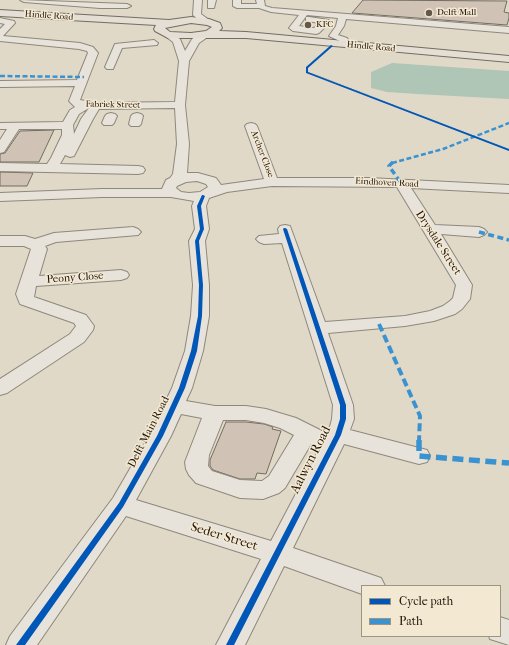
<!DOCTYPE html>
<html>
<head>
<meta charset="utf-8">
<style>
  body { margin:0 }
  #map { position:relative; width:509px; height:645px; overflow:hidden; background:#e1d9c7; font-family:"IM FELL French Canon",serif }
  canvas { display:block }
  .legend { position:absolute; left:361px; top:585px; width:140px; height:52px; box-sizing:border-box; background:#f3e9d3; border:1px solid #9f9382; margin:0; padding:5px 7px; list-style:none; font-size:12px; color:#201308 }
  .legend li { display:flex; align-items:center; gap:8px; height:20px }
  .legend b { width:20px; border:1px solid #9f9382 }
</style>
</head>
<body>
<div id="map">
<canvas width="509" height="645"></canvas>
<ul class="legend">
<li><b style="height:5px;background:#0057b8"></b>Cycle path</li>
<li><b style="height:5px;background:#3a92d1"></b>Path</li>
</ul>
</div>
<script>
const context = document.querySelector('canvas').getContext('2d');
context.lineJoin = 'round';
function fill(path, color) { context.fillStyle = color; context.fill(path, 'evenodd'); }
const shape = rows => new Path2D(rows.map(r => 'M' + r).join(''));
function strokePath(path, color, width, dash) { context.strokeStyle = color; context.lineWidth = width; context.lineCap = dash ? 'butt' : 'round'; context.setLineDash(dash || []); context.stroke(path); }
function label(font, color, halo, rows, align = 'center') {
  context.font = font + ' "IM FELL French Canon",serif'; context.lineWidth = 3; context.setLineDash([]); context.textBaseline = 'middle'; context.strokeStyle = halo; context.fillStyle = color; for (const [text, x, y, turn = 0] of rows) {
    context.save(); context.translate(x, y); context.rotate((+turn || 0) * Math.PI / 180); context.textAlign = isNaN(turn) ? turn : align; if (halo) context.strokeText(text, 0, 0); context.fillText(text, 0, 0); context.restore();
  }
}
fill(shape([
  [392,63,509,71,509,99,417,94,387,92,371,88,371,72]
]), '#afc5b6');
const building = shape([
  [363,0,507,1,504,12,509,13,509,18,507,25,352,13,363,0],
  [54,130,39,162,0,162,0,154,5,153,20,131,54,130],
  [0,172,33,173,27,186,0,186,0,172],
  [226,422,246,422,264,424,273,427,272,429,281,431,266,474,257,473,255,479,240,479,213,470,210,466,210,460,226,422]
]);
fill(building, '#d0c2b4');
strokePath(building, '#726d62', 1);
const minor = shape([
  [20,0,127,4,131,6,127,8,100,8,24,2,20,0],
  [194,0,202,0,201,14,209,20,210,22,209,24,203,24,193,15,194,0],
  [208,0,216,0,214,8,208,8,208,0],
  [233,0,241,0,241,4,257,4,256,0,264,0,265,6,272,8,509,27,509,33,346,19,344,26,338,35,347,38,348,40,344,43,329,36,336,26,338,18,307,15,299,26,314,28,320,23,306,21,306,17,309,17,329,20,330,22,319,33,316,34,293,31,289,28,299,15,271,12,259,8,237,8,233,6,233,0],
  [0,18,14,21,15,23,3,36,80,43,93,47,98,53,80,100,96,103,175,102,179,61,173,42,164,35,168,32,171,33,180,39,185,51,192,39,203,32,209,32,210,34,209,36,199,43,189,61,185,105,189,144,187,173,198,173,216,178,221,185,264,179,245,126,247,124,251,123,255,124,257,126,277,178,369,178,509,185,509,193,411,188,435,225,479,227,484,229,487,232,484,235,479,237,441,234,472,285,470,299,462,309,455,314,434,321,405,326,328,333,353,405,354,419,350,430,427,450,430,456,427,462,419,464,344,444,293,548,381,578,385,586,362,586,362,594,284,566,245,645,216,645,261,559,126,516,37,645,6,645,10,636,113,498,149,436,172,388,185,351,191,316,193,285,189,241,195,229,192,206,194,201,171,197,102,197,0,201,0,193,102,189,162,189,166,180,170,178,173,174,177,144,175,108,99,109,93,119,74,156,70,157,65,155,60,164,138,166,143,167,145,170,143,173,138,174,0,171,0,163,47,164,51,158,62,135,62,129,19,129,4,152,0,153,0,140,7,129,0,129,0,123,63,122,70,110,75,107,69,101,75,86,2,87,0,87,0,81,77,80,88,53,87,51,79,49,0,41,0,29,5,24,0,23,0,18],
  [89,108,81,119,74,134,73,125,79,114,89,108],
  [197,181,206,184,208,187,200,192,189,193,181,192,176,188,177,186,186,182,197,181],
  [272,186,397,187,456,285,453,298,450,301,443,306,430,311,405,316,325,322,290,226,285,225,280,226,278,229,279,234,259,236,256,239,259,242,264,244,282,243,333,405,332,419,328,434,296,418,266,409,246,406,215,406,186,401,192,388,203,351,209,316,209,285,205,241,209,229,206,206,209,198,227,192,272,186],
  [181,414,202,418,185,462,186,469,189,475,196,483,240,498,263,499,279,493,285,488,311,444,320,448,271,541,136,500,171,436,181,414],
  [223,420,246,420,264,423,280,428,294,435,269,476,262,481,240,480,212,471,208,466,209,455,223,420],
  [154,40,158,43,157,45,122,48,113,69,107,69,105,67,115,44,154,40],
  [111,113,115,114,117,116,114,123,112,125,104,125,102,123,105,116,107,114,111,113],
  [137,113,141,114,143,116,141,124,139,126,131,126,129,124,131,116,133,114,137,113],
  [133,227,138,229,141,232,138,235,56,242,45,246,47,249,39,276,121,270,127,272,129,275,127,278,121,280,36,286,34,297,86,315,94,326,93,330,84,342,7,393,0,395,0,379,70,334,76,326,74,323,20,304,16,294,31,249,24,246,0,246,0,236,25,236,35,239,54,233,133,227],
  [500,617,509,620,509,645,490,639,489,636,500,636,500,617]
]);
const major = shape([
  [0,10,169,20,191,17,209,19,220,23,222,28,219,31,246,32,509,56,509,62,246,38,168,38,155,31,154,29,156,25,0,16,0,10],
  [191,23,207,25,212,27,206,31,191,33,170,32,165,28,191,23]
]);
strokePath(minor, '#8d887c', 2);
strokePath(major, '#726d62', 2);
strokePath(shape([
  [307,71,307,68,322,54]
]), '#a19c94', 1, [1.5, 1]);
strokePath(shape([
  [307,70,307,72,509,150]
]), '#a19c94', 1.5, [2, 1]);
fill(minor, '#e8e3da');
fill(major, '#e4ded4');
strokePath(shape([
  [0,76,84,77],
  [392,163,443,149,509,123]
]), '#3a92d1', 2.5, [5, 2.5]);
strokePath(shape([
  [393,162,389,166,401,183],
  [479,232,509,240]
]), '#3a92d1', 3.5, [6, 3.5]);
strokePath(shape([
  [379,324,420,416,419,441]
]), '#3a92d1', 4, [8, 4]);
strokePath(shape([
  [419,440,419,456,509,463]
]), '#3a92d1', 5.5, [11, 5.5]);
fill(shape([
  [331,45,333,46,308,68,308,72,509,149,509,151,306,73,306,67,331,45],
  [202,195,203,195,205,196,201,206,204,229,199,241,203,285,202,316,197,351,185,388,163,436,123,507,25,645,16,645,119,503,157,436,179,388,191,351,198,316,199,285,195,241,200,229,197,206,202,195],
  [284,228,285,228,287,229,346,405,346,419,341,435,234,645,226,645,335,435,340,419,340,405,283,229,284,228]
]), '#0057b8');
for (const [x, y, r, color] of [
  [429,13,4,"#64584b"],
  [308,25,4,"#64584b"]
]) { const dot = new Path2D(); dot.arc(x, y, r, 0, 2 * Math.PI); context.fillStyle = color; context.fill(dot); strokePath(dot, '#f3e9d3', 1.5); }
label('9px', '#201308', '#f3e9d3', [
  ["Delft Mall",437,13],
  ["KFC",316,25]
], 'left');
label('9px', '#201308', '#f3e9d3', [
  ["Hindle Road",49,16,4],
  ["Hindle Road",371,47,5],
  ["Fabriek Street",113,105,1],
  ["Archer Close",262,154,69],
  ["Eindhoven Road",387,183,3]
]);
label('11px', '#201308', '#f3e9d3', [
  ["Drysdale Street",438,243,57],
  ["Peony Close",75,278,-4],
  ["Delft Main Road",149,432,-63]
]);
label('13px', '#201308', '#f3e9d3', [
  ["Aalwyn Road",311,460,-63],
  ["Seder Street",224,537,17]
]);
</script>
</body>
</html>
